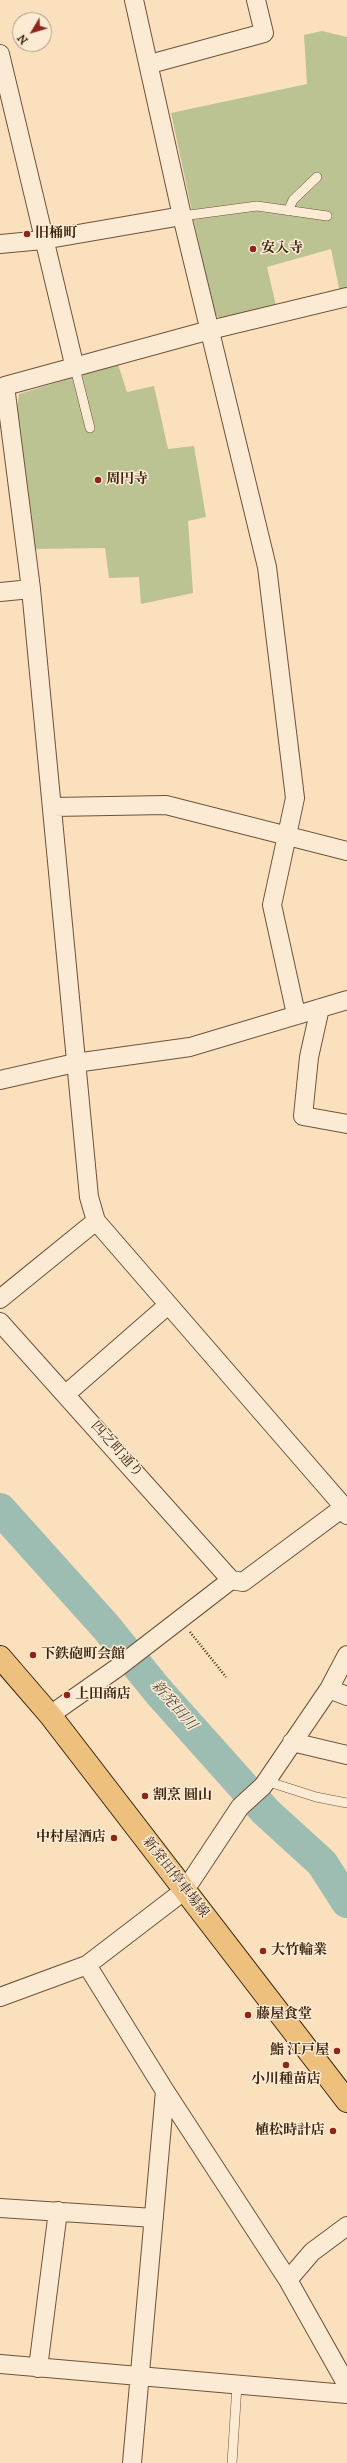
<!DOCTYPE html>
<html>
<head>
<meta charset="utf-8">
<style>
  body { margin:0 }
  #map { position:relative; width:347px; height:2463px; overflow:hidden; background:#fae0bd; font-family:"IM FELL DW Pica",serif }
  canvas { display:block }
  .north { position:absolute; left:12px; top:12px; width:40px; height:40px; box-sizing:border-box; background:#fcebd4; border:1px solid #b09b85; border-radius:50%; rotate:232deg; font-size:11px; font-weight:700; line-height:16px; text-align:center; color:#3e240f }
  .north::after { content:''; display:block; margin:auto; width:14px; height:18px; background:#8f2418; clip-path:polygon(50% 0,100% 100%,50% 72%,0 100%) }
</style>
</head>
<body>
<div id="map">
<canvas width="347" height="2463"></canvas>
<div class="north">N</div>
</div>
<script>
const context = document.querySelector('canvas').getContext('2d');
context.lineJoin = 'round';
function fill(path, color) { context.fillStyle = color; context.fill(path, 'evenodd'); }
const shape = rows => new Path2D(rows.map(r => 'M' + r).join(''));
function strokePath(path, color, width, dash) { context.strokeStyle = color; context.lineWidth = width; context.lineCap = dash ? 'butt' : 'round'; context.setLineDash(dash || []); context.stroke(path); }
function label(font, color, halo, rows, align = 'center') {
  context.font = font + ' "IM FELL DW Pica","Noto Serif JP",serif'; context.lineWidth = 3; context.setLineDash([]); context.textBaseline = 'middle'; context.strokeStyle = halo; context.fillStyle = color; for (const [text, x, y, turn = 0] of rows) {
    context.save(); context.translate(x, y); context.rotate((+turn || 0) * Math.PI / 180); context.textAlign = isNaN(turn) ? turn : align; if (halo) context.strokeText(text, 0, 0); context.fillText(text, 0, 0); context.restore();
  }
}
fill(shape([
  [322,31,347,37,347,292,340,293,331,249,267,267,277,310,224,321,214,314,171,113,307,84,304,35],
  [118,364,127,392,154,386,168,449,194,446,206,517,188,521,193,593,141,604,139,577,109,578,105,548,32,549,16,417,19,394]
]), '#bbc393');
strokePath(shape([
  [0,1509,106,1627,158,1691,266,1812,322,1863,347,1902]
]), '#9ebdb2', 32);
const lane = shape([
  [288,211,293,200,317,177],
  [182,216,257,206,327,216],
  [75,368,90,428],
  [266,1781,316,1797,347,1803],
  [232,2463,237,2385]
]);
const street = shape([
  [134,0,182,216,267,567,295,798,272,905,296,1014],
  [0,54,75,368],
  [150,64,264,33,256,0],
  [0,244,43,240,182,216],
  [347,297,210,330,5,386,31,589,89,1197,96,1221,344,1507,347,1515],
  [0,592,31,589],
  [53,807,166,805,347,851],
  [320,1008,309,1057,303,1116,347,1124],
  [0,1080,75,1063,190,1047,347,1000],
  [0,1299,96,1221],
  [0,1322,231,1580],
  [66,1394,168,1305],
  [329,1689,347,1696],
  [50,1715,117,1668,231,1580,243,1582,344,1507],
  [292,1742,347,1755],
  [87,1965,165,2091,288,2280,347,2385],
  [0,1997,87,1965,185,1890,240,1807,263,1786,329,1689,347,1655],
  [0,2208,154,2218],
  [288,2280,312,2252,347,2226],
  [0,2364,347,2394],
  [38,2368,58,2211],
  [132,2463,165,2091]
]);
const primary = shape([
  [0,1657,50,1715,347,2101]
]);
strokePath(lane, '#6d533a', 10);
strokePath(street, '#6d533a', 20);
strokePath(primary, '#3e240f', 24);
strokePath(shape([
  [190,1632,226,1677]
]), '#3e240f', 2.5, [1, 2]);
strokePath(lane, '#fcebd4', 9);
strokePath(street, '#fcebd4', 18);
strokePath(primary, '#edc07e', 22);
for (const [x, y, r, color] of [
  [27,234,4,"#8f2418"],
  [253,249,4,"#8f2418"],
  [98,480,4,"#8f2418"],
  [33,1655,4,"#8f2418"],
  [67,1695,4,"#8f2418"],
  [145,1796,4,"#8f2418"],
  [114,1838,4,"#8f2418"],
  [263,1951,4,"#8f2418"],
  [248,2015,4,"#8f2418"],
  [337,2051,4,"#8f2418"],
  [286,2065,4,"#8f2418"],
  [333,2131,4,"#8f2418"]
]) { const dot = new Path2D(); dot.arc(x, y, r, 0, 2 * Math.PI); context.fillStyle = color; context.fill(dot); strokePath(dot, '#fcebd4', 1.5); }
label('bold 14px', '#3e240f', '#fcebd4', [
  ["旧桶町",35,234],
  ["安入寺",261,249],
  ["周円寺",106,480],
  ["下鉄砲町会館",41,1655],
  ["上田商店",75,1695],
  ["割烹 圓山",153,1796],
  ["中村屋酒店",106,1838,"right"],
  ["大竹輪業",271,1951],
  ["藤屋食堂",256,2015],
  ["鮨 江戸屋",329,2051,"right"],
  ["小川種苗店",286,2080,"center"],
  ["植松時計店",325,2131,"right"]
], 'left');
label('14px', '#3e240f', '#fcebd4', [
  ["四之町通り",116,1450,48],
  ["新発田停車場線",175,1878,52]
]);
label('italic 15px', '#5b5240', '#fcebd4', [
  ["新発田川",173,1706,49]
]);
</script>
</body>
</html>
